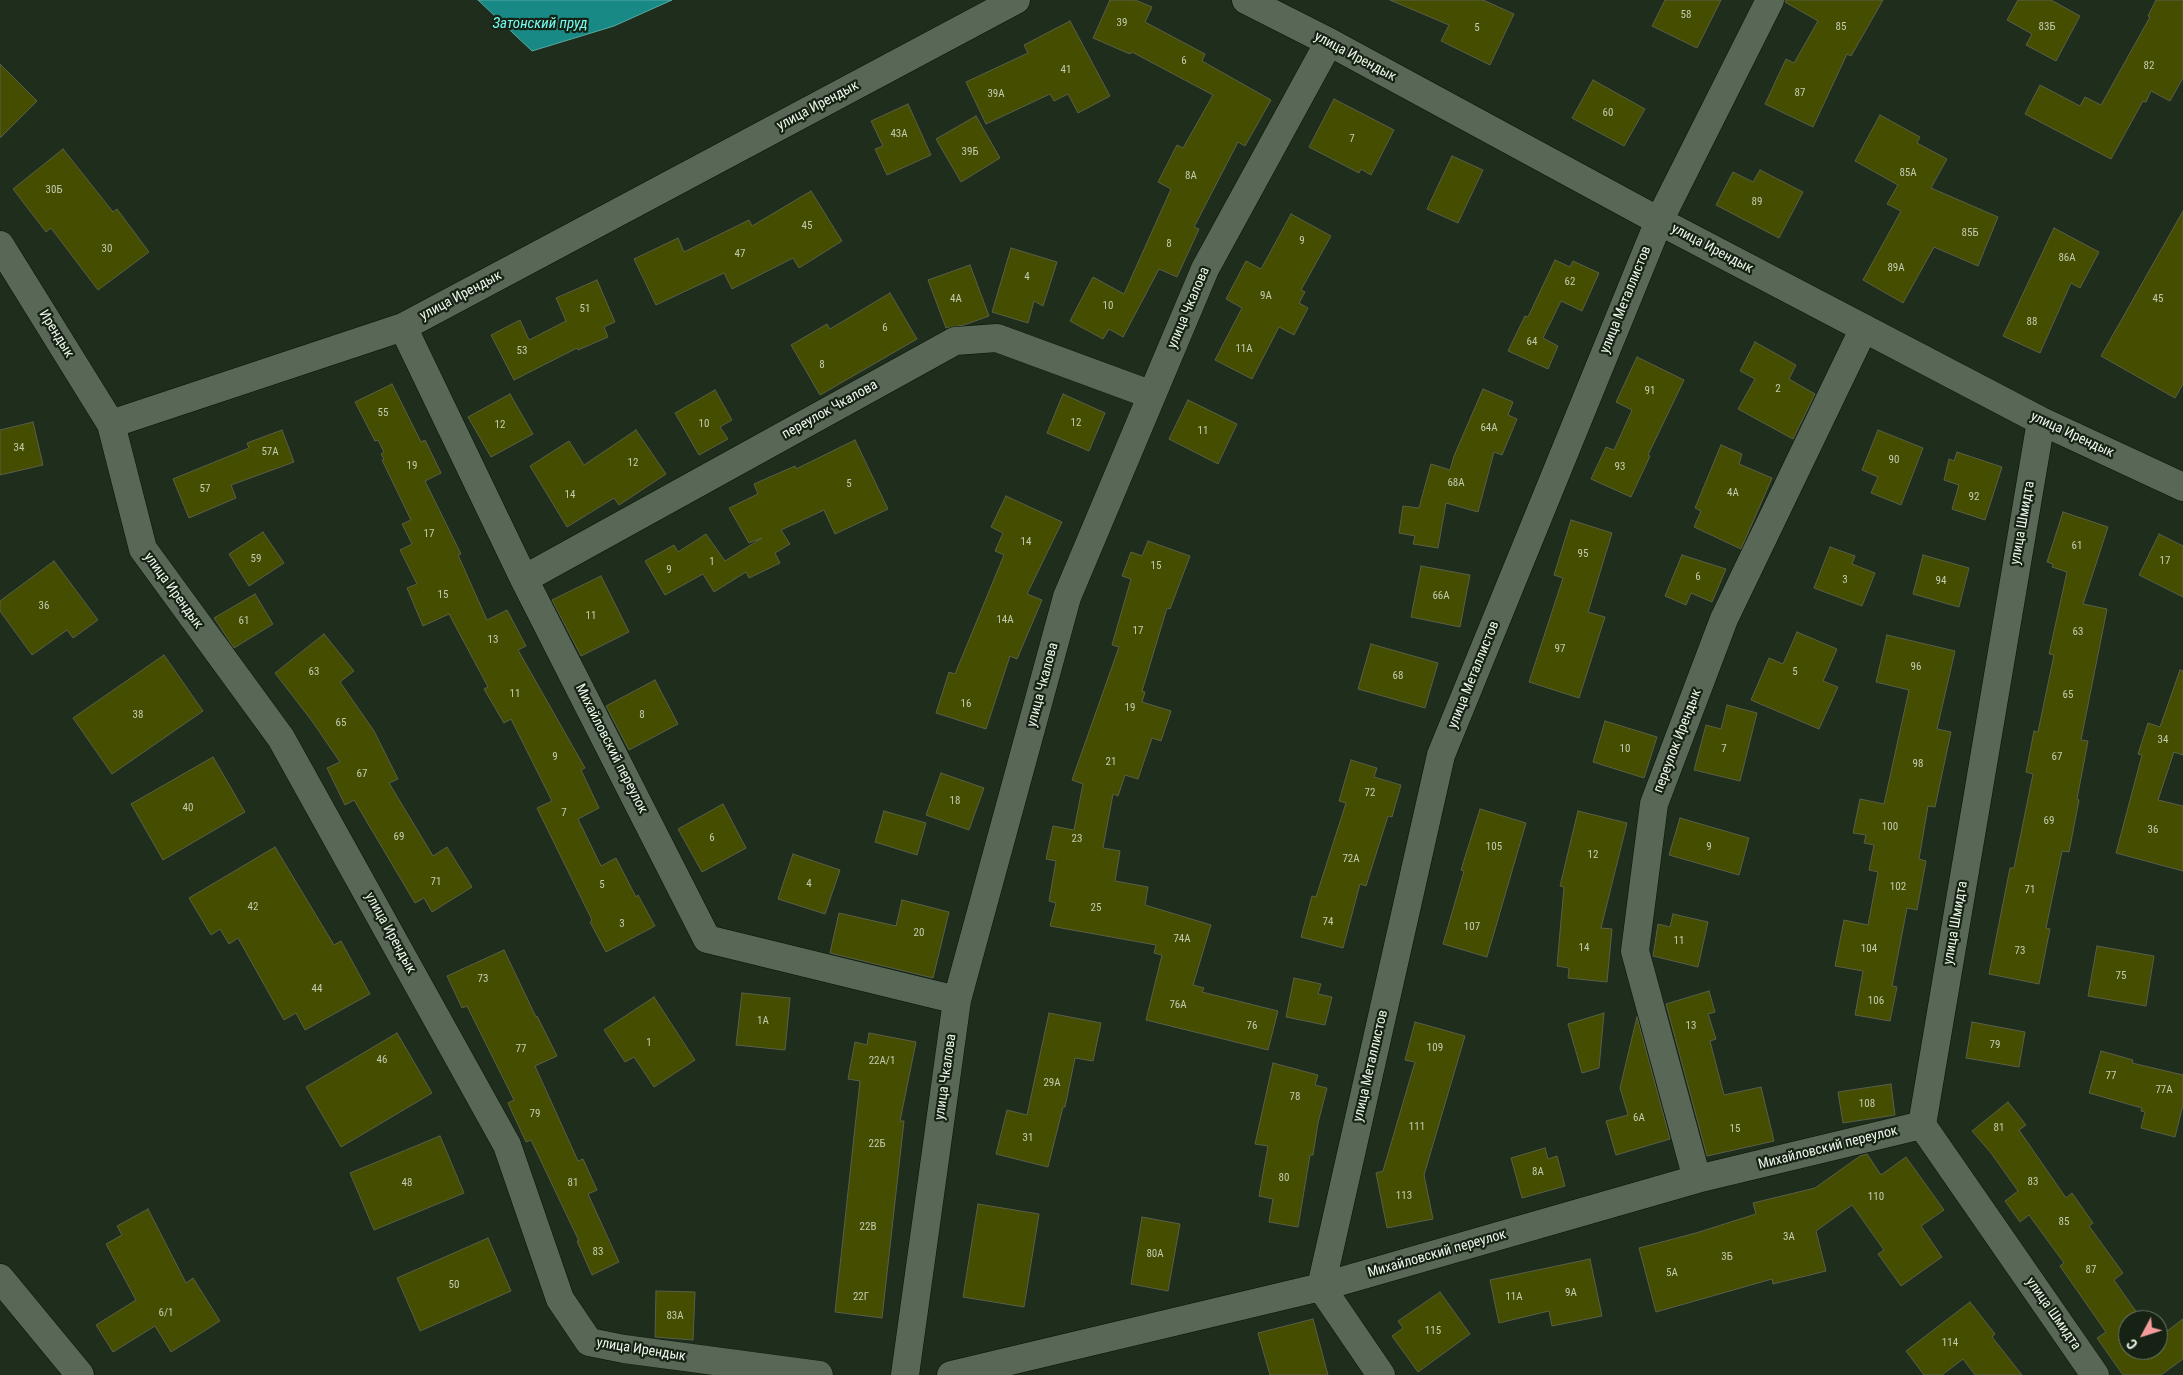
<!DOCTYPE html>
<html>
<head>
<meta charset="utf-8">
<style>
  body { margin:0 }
  #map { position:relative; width:2183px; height:1375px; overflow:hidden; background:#1f2d1d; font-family:"Roboto Condensed",sans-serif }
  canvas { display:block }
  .north { position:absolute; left:2118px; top:1310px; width:50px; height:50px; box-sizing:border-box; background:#162314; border:1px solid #6c776a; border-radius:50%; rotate:230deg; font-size:14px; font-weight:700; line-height:20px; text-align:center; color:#edf6eb }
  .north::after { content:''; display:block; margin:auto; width:18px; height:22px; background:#f59b9c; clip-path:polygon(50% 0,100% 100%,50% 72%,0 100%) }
</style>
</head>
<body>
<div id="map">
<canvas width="2183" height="1375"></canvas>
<div class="north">С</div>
</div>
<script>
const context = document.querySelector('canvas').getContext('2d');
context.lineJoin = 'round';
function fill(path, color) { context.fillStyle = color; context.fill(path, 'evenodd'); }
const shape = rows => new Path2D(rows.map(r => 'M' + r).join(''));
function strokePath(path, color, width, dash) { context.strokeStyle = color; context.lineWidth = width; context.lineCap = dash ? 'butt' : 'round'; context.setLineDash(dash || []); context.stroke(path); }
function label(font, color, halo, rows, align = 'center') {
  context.font = font + ' "Roboto Condensed",sans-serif'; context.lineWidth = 4.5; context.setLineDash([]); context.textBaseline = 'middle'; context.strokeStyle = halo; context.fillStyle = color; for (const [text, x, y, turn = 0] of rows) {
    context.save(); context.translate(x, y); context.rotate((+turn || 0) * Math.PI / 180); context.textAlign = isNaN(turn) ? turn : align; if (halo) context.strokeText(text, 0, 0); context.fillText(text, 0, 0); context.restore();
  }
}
const water = shape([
  [478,0,672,0,614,26,532,51,478,0]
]);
fill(water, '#188985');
strokePath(water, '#58aaa4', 1);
const building = shape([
  [1110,0,1135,0,1152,7,1145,22,1205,54,1202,61,1271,100,1245,146,1238,142,1194,227,1199,229,1177,277,1159,269,1123,337,1109,329,1103,339,1070,321,1093,277,1124,294,1171,189,1158,182,1177,145,1183,148,1213,95,1132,52,1130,54,1093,38,1110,0],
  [1390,0,1483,0,1514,14,1490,65,1441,41,1449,25,1390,0],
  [1665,0,1721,0,1697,48,1652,26,1665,0],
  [1785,0,1883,0,1851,56,1847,54,1813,127,1765,104,1786,59,1794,63,1818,21,1785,2,1785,0],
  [2018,0,2051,0,2080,16,2056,61,2026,45,2032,34,2007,20,2018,0],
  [2156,0,2183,0,2183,78,2170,101,2151,91,2146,102,2143,101,2111,159,2025,114,2040,85,2080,106,2085,97,2101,105,2150,17,2148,16,2156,0],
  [1070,21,1110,96,1078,113,1068,94,1054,101,1050,94,986,124,966,82,1028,53,1024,45,1070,21],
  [0,64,37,101,0,138,0,64],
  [1593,80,1645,109,1624,146,1572,118,1593,80],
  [1334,99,1394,130,1371,175,1361,169,1359,173,1309,147,1334,99],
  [908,104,931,155,887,175,875,149,883,146,871,121,908,104],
  [1880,115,1920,137,1917,143,1947,159,1931,188,1998,217,1978,266,1934,247,1903,303,1863,280,1901,211,1887,204,1898,185,1855,161,1880,115],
  [976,116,1000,158,961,182,936,139,976,116],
  [63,149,113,212,117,209,149,252,98,290,51,228,46,232,13,189,63,149],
  [1452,156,1483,170,1458,223,1427,209,1452,156],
  [1760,170,1803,192,1779,238,1716,205,1733,172,1753,182,1760,170],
  [811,191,842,241,799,268,793,258,732,289,724,273,656,305,634,259,678,238,684,252,749,220,752,226,811,191],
  [2183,211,2183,384,2175,398,2101,356,2183,211],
  [1291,214,1331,236,1301,290,1305,292,1299,303,1308,308,1294,335,1279,327,1252,379,1215,360,1242,308,1226,299,1246,261,1261,269,1291,214],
  [2054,228,2099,252,2080,288,2071,283,2040,353,2003,336,2054,228],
  [1011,248,1057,262,1043,306,1034,301,1028,323,992,312,1011,248],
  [1555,260,1570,267,1573,261,1599,273,1582,311,1561,301,1543,338,1558,346,1548,369,1508,351,1525,316,1528,317,1555,260],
  [970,265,989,316,964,325,946,328,928,280,970,265],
  [597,280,615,322,604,327,608,337,578,350,577,348,514,380,491,335,520,320,529,340,566,321,556,298,597,280],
  [890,293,917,339,820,395,791,345,827,324,830,329,890,293],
  [1755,342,1796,365,1789,379,1815,394,1793,439,1738,409,1755,379,1740,371,1755,342],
  [1637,357,1684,380,1648,455,1650,456,1631,497,1591,479,1606,447,1614,450,1632,410,1616,402,1637,357],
  [392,384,421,442,425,440,441,473,425,481,461,554,458,555,487,620,507,610,526,646,518,650,585,768,581,770,599,808,578,819,601,866,616,858,636,897,638,895,655,926,606,952,590,922,592,920,537,808,552,801,511,719,504,723,484,689,488,687,449,614,423,626,407,588,417,584,400,550,412,544,402,524,411,520,382,460,384,459,381,454,384,452,378,440,375,441,355,402,392,384],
  [1483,389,1513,402,1508,415,1517,419,1502,455,1494,452,1478,512,1446,503,1438,548,1413,544,1415,536,1399,533,1403,506,1419,508,1431,464,1450,470,1454,456,1483,389],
  [715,390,732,420,720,427,728,439,699,455,675,413,715,390],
  [510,394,533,434,491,457,468,417,510,394],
  [1063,394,1105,413,1089,451,1047,433,1063,394],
  [1188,400,1237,424,1218,464,1169,439,1188,400],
  [33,422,43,465,0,475,0,430,33,422],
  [282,430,294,462,231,485,236,498,189,518,173,479,249,448,247,443,282,430],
  [636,430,666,474,619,505,614,498,567,527,530,466,569,441,584,465,636,430],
  [1878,430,1923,448,1901,505,1871,493,1878,477,1862,470,1878,430],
  [855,440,888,509,835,534,824,510,781,530,790,544,775,553,780,563,749,578,746,572,714,592,703,574,665,595,645,561,674,545,678,552,706,534,725,561,762,538,749,543,729,508,758,494,754,484,795,466,796,469,855,440],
  [1721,445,1742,454,1739,464,1772,478,1741,549,1694,527,1701,511,1695,508,1721,445],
  [1957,452,2002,467,1985,520,1952,509,1959,485,1944,480,1949,459,1954,461,1957,452],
  [1006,496,1062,522,1027,594,1042,600,1017,659,1010,656,986,729,936,713,949,672,955,674,1004,555,995,551,1003,533,991,527,1006,496],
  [2063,512,2108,527,2083,604,2107,609,2081,740,2088,741,2077,799,2079,800,2069,852,2062,851,2046,928,2050,929,2039,984,1989,974,2010,868,2014,868,2033,774,2026,772,2034,731,2038,732,2054,655,2049,654,2067,572,2052,567,2053,564,2047,562,2063,512],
  [1571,520,1612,533,1588,612,1605,617,1579,698,1529,682,1563,578,1554,575,1571,520],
  [263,532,284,563,249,586,229,554,263,532],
  [2159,534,2183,546,2183,597,2139,575,2159,534],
  [1148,541,1190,556,1170,609,1167,608,1142,691,1145,692,1142,702,1171,711,1161,741,1152,738,1138,779,1125,775,1118,796,1113,794,1103,848,1120,851,1115,881,1148,887,1145,905,1211,925,1193,985,1204,988,1202,992,1278,1011,1268,1050,1146,1020,1162,955,1154,953,1156,945,1050,926,1056,903,1049,901,1056,861,1046,859,1053,826,1074,830,1083,784,1072,780,1119,647,1112,645,1131,579,1122,576,1131,552,1142,556,1148,541],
  [1830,547,1855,556,1852,564,1875,573,1862,606,1814,588,1830,547],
  [1682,555,1726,569,1712,602,1691,593,1686,605,1665,596,1682,555],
  [1923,555,1969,568,1959,607,1913,594,1923,555],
  [54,561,98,620,73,638,67,630,32,655,0,611,0,601,54,561],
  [1421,566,1470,575,1460,627,1411,617,1421,566],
  [601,576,629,632,581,656,552,600,601,576],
  [255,594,273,624,234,648,214,618,255,594],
  [1797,632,1837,649,1823,681,1838,687,1819,729,1751,700,1769,658,1783,664,1797,632],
  [324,634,354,671,340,682,374,731,398,779,389,783,433,856,447,847,472,887,432,912,424,898,415,903,354,800,345,805,327,768,340,762,312,721,275,673,324,634],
  [1887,635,1955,651,1937,729,1951,732,1935,807,1928,806,1919,859,1926,861,1917,910,1907,908,1892,986,1897,987,1890,1021,1855,1015,1863,971,1835,966,1844,920,1868,925,1878,872,1869,870,1874,845,1864,843,1866,835,1853,833,1860,799,1884,804,1909,690,1876,682,1887,635],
  [1371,644,1438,663,1425,708,1358,689,1371,644],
  [164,655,203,711,112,774,73,718,164,655],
  [2180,670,2183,671,2183,755,2174,752,2158,800,2183,806,2183,871,2116,853,2142,755,2138,754,2148,723,2160,727,2180,670],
  [655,680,678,724,629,750,606,706,655,680],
  [1727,705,1757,713,1740,781,1694,770,1706,725,1721,729,1727,705],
  [1605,721,1657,737,1644,778,1593,762,1605,721],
  [213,757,245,812,163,860,131,804,213,757],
  [1351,760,1377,768,1374,777,1401,785,1392,817,1388,816,1366,886,1360,884,1343,948,1301,937,1312,896,1316,897,1346,803,1339,801,1351,760],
  [941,773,984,788,969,830,926,815,941,773],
  [723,804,746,848,702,872,678,829,723,804],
  [1480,809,1526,823,1487,957,1443,944,1464,871,1461,870,1480,809],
  [884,811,926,823,917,855,875,842,884,811],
  [1578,811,1627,823,1601,928,1612,929,1607,982,1568,978,1569,968,1557,966,1564,887,1560,886,1578,811],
  [1680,818,1749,838,1739,875,1669,855,1680,818],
  [275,847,334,945,341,941,370,994,305,1030,296,1013,284,1020,238,938,229,944,220,929,211,935,189,898,275,847],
  [793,854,840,870,825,914,778,899,793,854],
  [902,900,949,912,933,978,830,953,839,913,896,926,902,900],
  [1673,914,1708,922,1698,967,1653,956,1658,924,1670,927,1673,914],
  [2097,946,2154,956,2146,1006,2088,996,2097,946],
  [504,950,536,1017,537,1016,557,1056,535,1066,578,1161,583,1159,597,1190,588,1194,619,1262,592,1275,577,1241,579,1241,531,1140,526,1142,508,1103,514,1100,467,1006,462,1008,447,976,504,950],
  [1294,978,1321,984,1318,994,1332,997,1325,1025,1286,1017,1294,978],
  [1709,991,1715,1012,1708,1014,1716,1039,1710,1041,1724,1095,1761,1087,1774,1141,1707,1156,1666,1004,1709,991],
  [742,993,790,998,785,1050,736,1045,742,993],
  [654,997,695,1060,654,1087,634,1057,625,1062,604,1030,654,997],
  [1049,1013,1101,1023,1093,1061,1075,1058,1065,1107,1063,1107,1048,1167,996,1154,1007,1110,1027,1115,1049,1013],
  [1604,1013,1599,1068,1582,1073,1568,1024,1604,1013],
  [1637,1017,1670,1139,1616,1155,1606,1121,1628,1115,1620,1088,1637,1017],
  [1415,1022,1465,1036,1424,1175,1433,1219,1387,1228,1376,1173,1383,1171,1415,1062,1405,1060,1415,1022],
  [1972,1022,2025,1032,2019,1067,1966,1058,1972,1022],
  [397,1033,432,1093,341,1147,306,1087,397,1033],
  [869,1033,916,1042,900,1121,904,1121,882,1318,835,1312,860,1081,848,1079,855,1042,867,1045,869,1033],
  [2101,1051,2133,1060,2132,1063,2183,1075,2183,1105,2175,1137,2141,1128,2145,1112,2141,1111,2142,1108,2089,1093,2101,1051],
  [1273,1063,1318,1075,1315,1085,1327,1088,1318,1123,1313,1155,1310,1155,1298,1227,1269,1222,1273,1199,1259,1196,1268,1146,1255,1144,1273,1063],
  [1891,1084,1895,1115,1843,1123,1838,1092,1891,1084],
  [2008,1102,2026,1125,2019,1130,2066,1198,2072,1193,2093,1223,2089,1226,2123,1273,2114,1280,2142,1320,2128,1320,2128,1350,2158,1350,2158,1338,2183,1319,2183,1359,2161,1375,2123,1375,2097,1338,2106,1332,2060,1266,2064,1263,2029,1215,2020,1222,2005,1201,2018,1191,1991,1153,1972,1131,2008,1102],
  [440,1136,464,1193,374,1230,350,1173,440,1136],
  [1545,1148,1548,1159,1557,1156,1565,1186,1522,1198,1511,1158,1545,1148],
  [1867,1154,1881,1175,1906,1157,1944,1210,1921,1226,1942,1257,1901,1286,1878,1254,1884,1250,1852,1205,1816,1231,1826,1271,1773,1284,1772,1279,1656,1312,1639,1248,1696,1233,1756,1214,1753,1203,1815,1188,1860,1156,1867,1154],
  [978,1204,1039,1214,1024,1307,963,1297,978,1204],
  [148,1209,186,1283,193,1278,220,1321,171,1352,155,1326,113,1352,96,1325,136,1300,106,1244,122,1235,117,1226,148,1209],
  [1142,1217,1180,1224,1168,1291,1131,1284,1142,1217],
  [488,1238,511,1291,420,1331,397,1278,488,1238],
  [1590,1259,1602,1316,1552,1326,1549,1311,1499,1323,1490,1280,1590,1259],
  [656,1291,695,1292,693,1340,655,1337,656,1291],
  [1440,1292,1470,1334,1418,1372,1392,1336,1403,1328,1398,1321,1440,1292],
  [1970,1302,1995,1334,1992,1337,2022,1375,1975,1375,1963,1359,1942,1375,1924,1375,1906,1351,1970,1302],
  [1313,1319,1328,1375,1270,1375,1258,1333,1313,1319]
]);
fill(building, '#444d00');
strokePath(building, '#5a5f49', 1);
const street = shape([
  [1246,0,1329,42,1659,221,2041,421,2183,487],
  [0,245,111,424],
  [403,327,524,579,707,939,957,1000],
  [2041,421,1922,1125,2095,1375],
  [524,579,955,341,997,338,1152,395],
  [1697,1179,1635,951,1654,804,1724,619,1864,328],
  [0,1278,80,1375],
  [819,1375,624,1349,589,1342,560,1299,507,1145,281,738,143,549,111,424,403,327,1016,0],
  [905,1375,957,1000,1067,597,1205,269,1329,42],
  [951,1375,1321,1287,1697,1179,1922,1125],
  [1381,1375,1321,1287,1441,755,1659,221,1770,0]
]);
strokePath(street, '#081507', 29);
strokePath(street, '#586756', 28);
label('11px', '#c3ccb0', null, [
  ["58",1686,15],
  ["39",1122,23],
  ["85",1841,27],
  ["83Б",2047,27],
  ["5",1477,28],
  ["6",1184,61],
  ["82",2149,66],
  ["41",1066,70],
  ["87",1800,93],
  ["39А",996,94],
  ["60",1608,113],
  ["43А",899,134],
  ["7",1352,139],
  ["39Б",970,152],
  ["85А",1908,173],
  ["8А",1191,176],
  ["30Б",54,190],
  ["89",1757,202],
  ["45",807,226],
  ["85Б",1970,233],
  ["9",1302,241],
  ["8",1169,244],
  ["30",107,249],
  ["47",740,254],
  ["86А",2067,258],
  ["89А",1896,268],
  ["4",1027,277],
  ["62",1570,282],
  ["9А",1266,296],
  ["4А",956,299],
  ["45",2158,299],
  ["10",1108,306],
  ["51",585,309],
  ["88",2032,322],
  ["6",885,328],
  ["64",1532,342],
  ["11А",1244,349],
  ["53",522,351],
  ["8",822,365],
  ["2",1778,389],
  ["91",1650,391],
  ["55",383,413],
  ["12",1076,423],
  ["10",704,424],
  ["12",500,425],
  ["64А",1489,428],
  ["11",1203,431],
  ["34",19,448],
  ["57А",270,452],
  ["90",1894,460],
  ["12",633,463],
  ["19",412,466],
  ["93",1620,467],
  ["68А",1456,483],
  ["5",849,484],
  ["57",205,489],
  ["4А",1733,493],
  ["14",570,495],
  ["92",1974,497],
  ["17",429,534],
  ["14",1026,542],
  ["61",2077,546],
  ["95",1583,554],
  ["59",256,559],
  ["17",2165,561],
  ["1",712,562],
  ["15",1156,566],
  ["9",669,570],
  ["6",1698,577],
  ["3",1845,580],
  ["94",1941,581],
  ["15",443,595],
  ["66А",1441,596],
  ["36",44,606],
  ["11",591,616],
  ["14А",1005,620],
  ["61",244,621],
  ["17",1138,631],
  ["63",2078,632],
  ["13",493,640],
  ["97",1560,649],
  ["96",1916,667],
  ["63",314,672],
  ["5",1795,672],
  ["68",1398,676],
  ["11",515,694],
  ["65",2068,695],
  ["16",966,704],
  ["19",1130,708],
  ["38",138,715],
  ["8",642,715],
  ["65",341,723],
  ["34",2163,740],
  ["10",1625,749],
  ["7",1724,749],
  ["9",555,757],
  ["67",2057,757],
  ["21",1111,762],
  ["98",1918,764],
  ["67",362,774],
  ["72",1370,793],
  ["18",955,801],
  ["40",188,808],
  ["7",564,813],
  ["69",2049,821],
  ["100",1890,827],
  ["36",2153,830],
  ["69",399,837],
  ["6",712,838],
  ["23",1077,839],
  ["105",1494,847],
  ["9",1709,847],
  ["12",1593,855],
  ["72А",1351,859],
  ["71",436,882],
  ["4",809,884],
  ["5",602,885],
  ["102",1898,887],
  ["71",2030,890],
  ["42",253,907],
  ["25",1096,908],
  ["74",1328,922],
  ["3",622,924],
  ["107",1472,927],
  ["20",919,933],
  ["74А",1182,939],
  ["11",1679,941],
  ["14",1584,948],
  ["104",1869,949],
  ["73",2020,951],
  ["75",2121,976],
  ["73",483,979],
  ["44",317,989],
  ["106",1876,1001],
  ["76А",1178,1005],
  ["1А",763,1021],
  ["76",1252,1026],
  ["13",1691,1026],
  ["1",649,1043],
  ["79",1995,1045],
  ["109",1435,1048],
  ["77",521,1049],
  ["46",382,1060],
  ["22А/1",882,1061],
  ["77",2111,1076],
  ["29А",1052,1083],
  ["77А",2164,1090],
  ["78",1295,1097],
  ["108",1867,1104],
  ["79",535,1114],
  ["6А",1639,1118],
  ["111",1417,1127],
  ["81",1999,1128],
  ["15",1735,1129],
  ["31",1028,1138],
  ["22Б",877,1144],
  ["8А",1538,1172],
  ["80",1284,1178],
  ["83",2033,1182],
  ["48",407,1183],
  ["81",573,1183],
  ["113",1404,1196],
  ["110",1876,1197],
  ["85",2064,1222],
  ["22В",868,1227],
  ["3А",1789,1237],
  ["83",598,1252],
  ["80А",1155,1254],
  ["3Б",1727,1257],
  ["87",2091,1270],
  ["5А",1672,1273],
  ["50",454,1285],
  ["9А",1571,1293],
  ["22Г",861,1297],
  ["11А",1514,1297],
  ["6/1",166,1313],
  ["83А",675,1316],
  ["115",1433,1331],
  ["114",1950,1343]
]);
label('14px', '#edf6eb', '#162314', [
  ["улица Ирендык",1355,57,28],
  ["улица Ирендык",818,106,-28],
  ["улица Ирендык",1712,249,28],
  ["улица Ирендык",461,296,-28],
  ["улица Металлистов",1626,300,-68],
  ["улица Чкалова",1189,308,-67],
  ["Ирендык",56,334,58],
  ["переулок Чкалова",830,410,-29],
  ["улица Ирендык",2072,435,25],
  ["улица Шмидта",2023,523,-80],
  ["улица Ирендык",173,591,54],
  ["улица Металлистов",1474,675,-68],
  ["улица Чкалова",1043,685,-75],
  ["переулок Ирендык",1678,741,-69],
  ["Михайловский переулок",611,749,63],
  ["улица Шмидта",1956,923,-80],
  ["улица Ирендык",390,933,61],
  ["улица Металлистов",1371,1066,-77],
  ["улица Чкалова",946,1077,-82],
  ["Михайловский переулок",1828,1148,-14],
  ["Михайловский переулок",1437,1254,-16],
  ["улица Шмидта",2053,1314,55],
  ["улица Ирендык",641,1350,9]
]);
label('italic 15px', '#76fbf3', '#162314', [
  ["Затонский пруд",540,24]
]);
</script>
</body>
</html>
